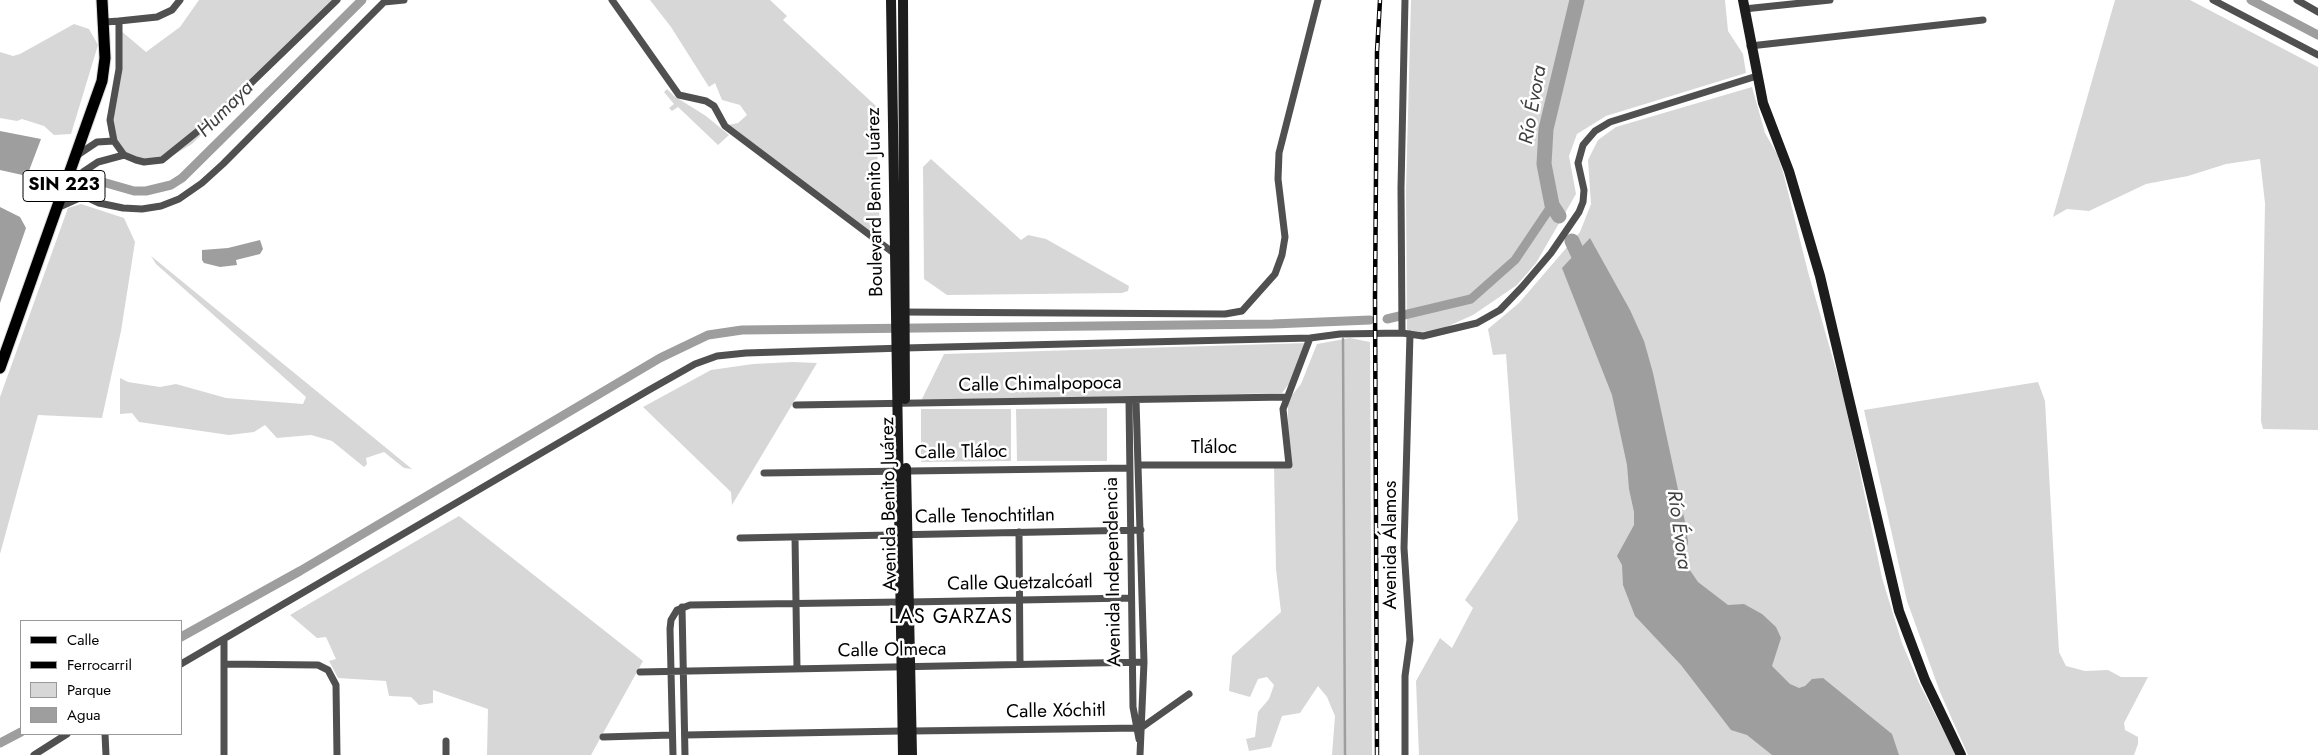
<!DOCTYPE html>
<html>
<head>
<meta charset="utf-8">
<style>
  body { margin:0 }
  #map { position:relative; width:2318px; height:755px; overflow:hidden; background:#fff; font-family:Jost,sans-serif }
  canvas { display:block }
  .legend { position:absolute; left:20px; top:620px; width:162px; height:115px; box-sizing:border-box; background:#fff; border:1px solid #999; margin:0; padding:6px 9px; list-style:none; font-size:15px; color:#000 }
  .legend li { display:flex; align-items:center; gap:10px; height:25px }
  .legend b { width:25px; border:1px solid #999 }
</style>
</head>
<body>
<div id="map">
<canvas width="2318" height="755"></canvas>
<ul class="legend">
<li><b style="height:6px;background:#000"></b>Calle</li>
<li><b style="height:6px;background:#000"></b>Ferrocarril</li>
<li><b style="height:14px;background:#d7d7d7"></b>Parque</li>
<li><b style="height:14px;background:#9e9e9e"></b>Agua</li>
</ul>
</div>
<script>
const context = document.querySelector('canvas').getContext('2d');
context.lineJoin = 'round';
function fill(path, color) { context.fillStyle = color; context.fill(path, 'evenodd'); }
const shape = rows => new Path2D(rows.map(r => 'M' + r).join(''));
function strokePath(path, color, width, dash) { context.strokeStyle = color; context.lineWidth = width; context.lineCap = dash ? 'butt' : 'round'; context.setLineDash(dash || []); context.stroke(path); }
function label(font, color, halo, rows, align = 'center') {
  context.font = font + ' Jost,sans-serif'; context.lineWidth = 5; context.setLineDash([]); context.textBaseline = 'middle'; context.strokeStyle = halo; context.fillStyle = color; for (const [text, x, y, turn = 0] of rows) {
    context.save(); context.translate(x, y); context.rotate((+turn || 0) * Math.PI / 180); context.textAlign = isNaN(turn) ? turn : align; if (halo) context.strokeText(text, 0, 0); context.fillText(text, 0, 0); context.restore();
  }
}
fill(shape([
  [199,0,336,0,192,144,163,161,137,162,114,146,108,130,109,114,118,66,120,30,146,52,180,27],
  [650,0,770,0,787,16,783,20,876,106,880,237,876,240,728,125,738,123,747,115,740,105,722,100,715,83,709,87,671,27],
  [1411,0,1725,0,1728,31,1743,54,1746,73,1606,116,1577,134,1569,156,1576,194,1536,263,1517,285,1473,315,1444,328,1421,332,1407,330,1406,190],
  [2115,0,2190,0,2318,67,2318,430,2263,429,2261,421,2265,203,2260,159,2226,164,2188,176,2146,184,2089,211,2067,209,2053,217],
  [74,24,89,29,98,45,71,134,54,135,44,126,22,119,17,121,0,118,0,52,13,56,20,54],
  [1752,87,1765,133,1777,154,1783,172,1808,272,1845,401,1882,578,1902,643,1919,683,1956,755,1419,755,1416,681,1440,638,1452,648,1473,608,1465,600,1518,520,1506,354,1493,355,1488,329,1519,303,1580,232,1591,204,1588,160,1598,140,1616,127],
  [667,89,674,96,706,116,729,135,718,145,678,107,672,111,669,108,674,104,664,92],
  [931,159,1021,240,1028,235,1046,239,1129,286,1128,291,1122,293,947,295,924,279,923,167],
  [81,204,124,218,135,242,121,331,102,418,38,415,0,554,0,397,68,208],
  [151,256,412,469,404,468,384,452,366,458,367,464,364,467,332,441,311,435,277,438,265,425,254,432,229,435,139,422,132,413,120,414,120,378,128,382,160,387,176,384,226,398,303,404,306,397,156,264],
  [1350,338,1370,342,1372,755,1332,755,1335,716,1327,697,1318,686,1300,713,1282,716,1271,747,1249,751,1246,739,1255,737,1258,712,1269,699,1274,685,1267,677,1258,679,1250,697,1229,691,1232,656,1281,612,1276,569,1274,467,1292,468,1288,431,1288,400,1301,384,1317,344],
  [1307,343,1295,376,1282,393,921,401,944,354],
  [793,362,817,363,732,505,731,492,643,407,711,370,753,364],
  [2038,382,2045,401,2059,652,2066,666,2085,671,2108,670,2121,677,2148,677,2124,723,2125,730,2138,737,2138,744,2134,755,1968,755,1940,692,1907,601,1864,410],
  [1107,408,1107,461,1017,461,1016,409],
  [921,409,1011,409,1011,461,921,462],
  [459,516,643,661,591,755,487,755,488,709,433,690,433,703,419,705,411,697,389,696,386,681,338,678,329,661,336,659,326,637,317,638,290,615]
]), '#d7d7d7');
fill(shape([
  [0,131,41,139,27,176,0,170],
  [0,207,20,217,26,228,0,303],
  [1590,238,1630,310,1644,341,1653,373,1685,522,1688,541,1685,563,1698,582,1728,605,1744,604,1762,614,1776,627,1781,638,1772,666,1790,684,1799,688,1805,686,1812,679,1823,678,1892,734,1899,755,1772,755,1747,735,1731,730,1681,665,1635,616,1623,585,1622,565,1617,556,1634,525,1634,512,1629,489,1627,465,1612,395,1562,268],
  [260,240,263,249,260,254,236,260,237,265,220,267,204,263,202,260,202,250,228,248]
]), '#9e9e9e');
strokePath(shape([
  [1343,339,1345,755]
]), '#9e9e9e', 2.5);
strokePath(shape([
  [2251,0,2318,35],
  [92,179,134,191,146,191,171,185,182,178,362,0],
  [1387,319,1471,299,1515,260,1552,205],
  [181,637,300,571,660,358,708,335,742,330,1273,324,1370,320],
  [0,743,21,732]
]), '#9e9e9e', 9);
strokePath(shape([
  [1559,216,1552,205,1544,164,1546,129,1577,0],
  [1572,241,1585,269]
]), '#9e9e9e', 15);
const primary = shape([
  [0,368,102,81,105,58,102,0]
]);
strokePath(primary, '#dbdbdb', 13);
strokePath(shape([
  [612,0,679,95,706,101,714,106,725,126,895,254],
  [2213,0,2318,55],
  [2297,0,2318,12],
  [384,2,404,0],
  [1744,9,1830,0],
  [119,21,157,17,172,10,180,0],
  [105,22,119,21,119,69,110,120,114,141],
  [1750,46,1983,20],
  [124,155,98,162,83,172,81,181,84,196,99,203,123,208,142,209,161,206,179,199,202,183,223,164,386,0],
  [76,156,97,142,114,141,124,155,136,160,144,162,162,160,218,115,337,0],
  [57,208,84,196],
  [901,312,1225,314,1242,311,1275,274,1282,255,1285,237,1278,179,1279,153,1318,0],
  [1402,333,1401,188,1405,0],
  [1136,400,1144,662,1140,755],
  [1129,401,1133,707,1139,739],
  [796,405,1286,397],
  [1139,465,1289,465,1283,409,1310,338],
  [764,473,1129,468],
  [1019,532,1020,664],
  [795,537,797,669],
  [740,538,1141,530],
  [909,602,1131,598],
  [682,607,685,755],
  [224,639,224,755],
  [181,664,649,390,695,364,717,356,746,353,904,348,1310,338,1340,334,1402,333,1423,336,1477,323,1500,310,1522,287,1551,253,1579,212,1583,202,1584,190,1578,163,1583,145,1595,131,1610,122,1757,76],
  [224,664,318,665,328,670,336,685,337,755],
  [640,672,1144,662],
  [912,731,1141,728,1189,694],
  [105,734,106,755],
  [685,735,902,731],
  [603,737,672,735],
  [446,741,446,755],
  [34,755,67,734],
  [673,755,670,629,671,620,677,610,690,605,901,602],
  [1405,755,1405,676,1410,640,1404,548,1410,334]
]), '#505050', 7);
strokePath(shape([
  [891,0,903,755],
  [903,0,905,399],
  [1743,0,1763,103,1789,171,1820,276,1899,611,1925,680,1961,755],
  [906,468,912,755]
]), '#1d1d1d', 10);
strokePath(primary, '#000', 11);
const rail = shape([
  [1377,755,1375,297,1377,52,1380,0]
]);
strokePath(rail, '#000', 4.5);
strokePath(rail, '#fff', 2.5, [8]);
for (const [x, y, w] of [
  [64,186,82]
]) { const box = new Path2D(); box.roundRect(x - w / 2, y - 15.5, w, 31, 4); context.fillStyle = '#fff'; context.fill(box); strokePath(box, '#000', 1); }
label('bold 18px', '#000', null, [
  ["SIN 223",64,186]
]);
label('19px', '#000', '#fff', [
  ["Boulevard Benito Juárez",876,202,-91],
  ["Calle Chimalpopoca",1040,385,-1],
  ["Tláloc",1214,448],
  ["Calle Tláloc",961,453,-1],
  ["Avenida Benito Juárez",890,504,-91],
  ["Calle Tenochtitlan",985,517,-1],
  ["Avenida Álamos",1391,545,-90],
  ["Avenida Independencia",1114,572,-91],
  ["Calle Quetzalcóatl",1020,584,-1],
  ["Calle Olmeca",892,651,-1],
  ["Calle Xóchitl",1056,712,-1]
]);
label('italic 20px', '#3f3f3f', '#fff', [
  ["Río Évora",1534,105,-80],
  ["Humaya",226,110,-45],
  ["Río Évora",1678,530,82]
]);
context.letterSpacing = '1px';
label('20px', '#000', '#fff', [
  ["LAS GARZAS",951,618]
]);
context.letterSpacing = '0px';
</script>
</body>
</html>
